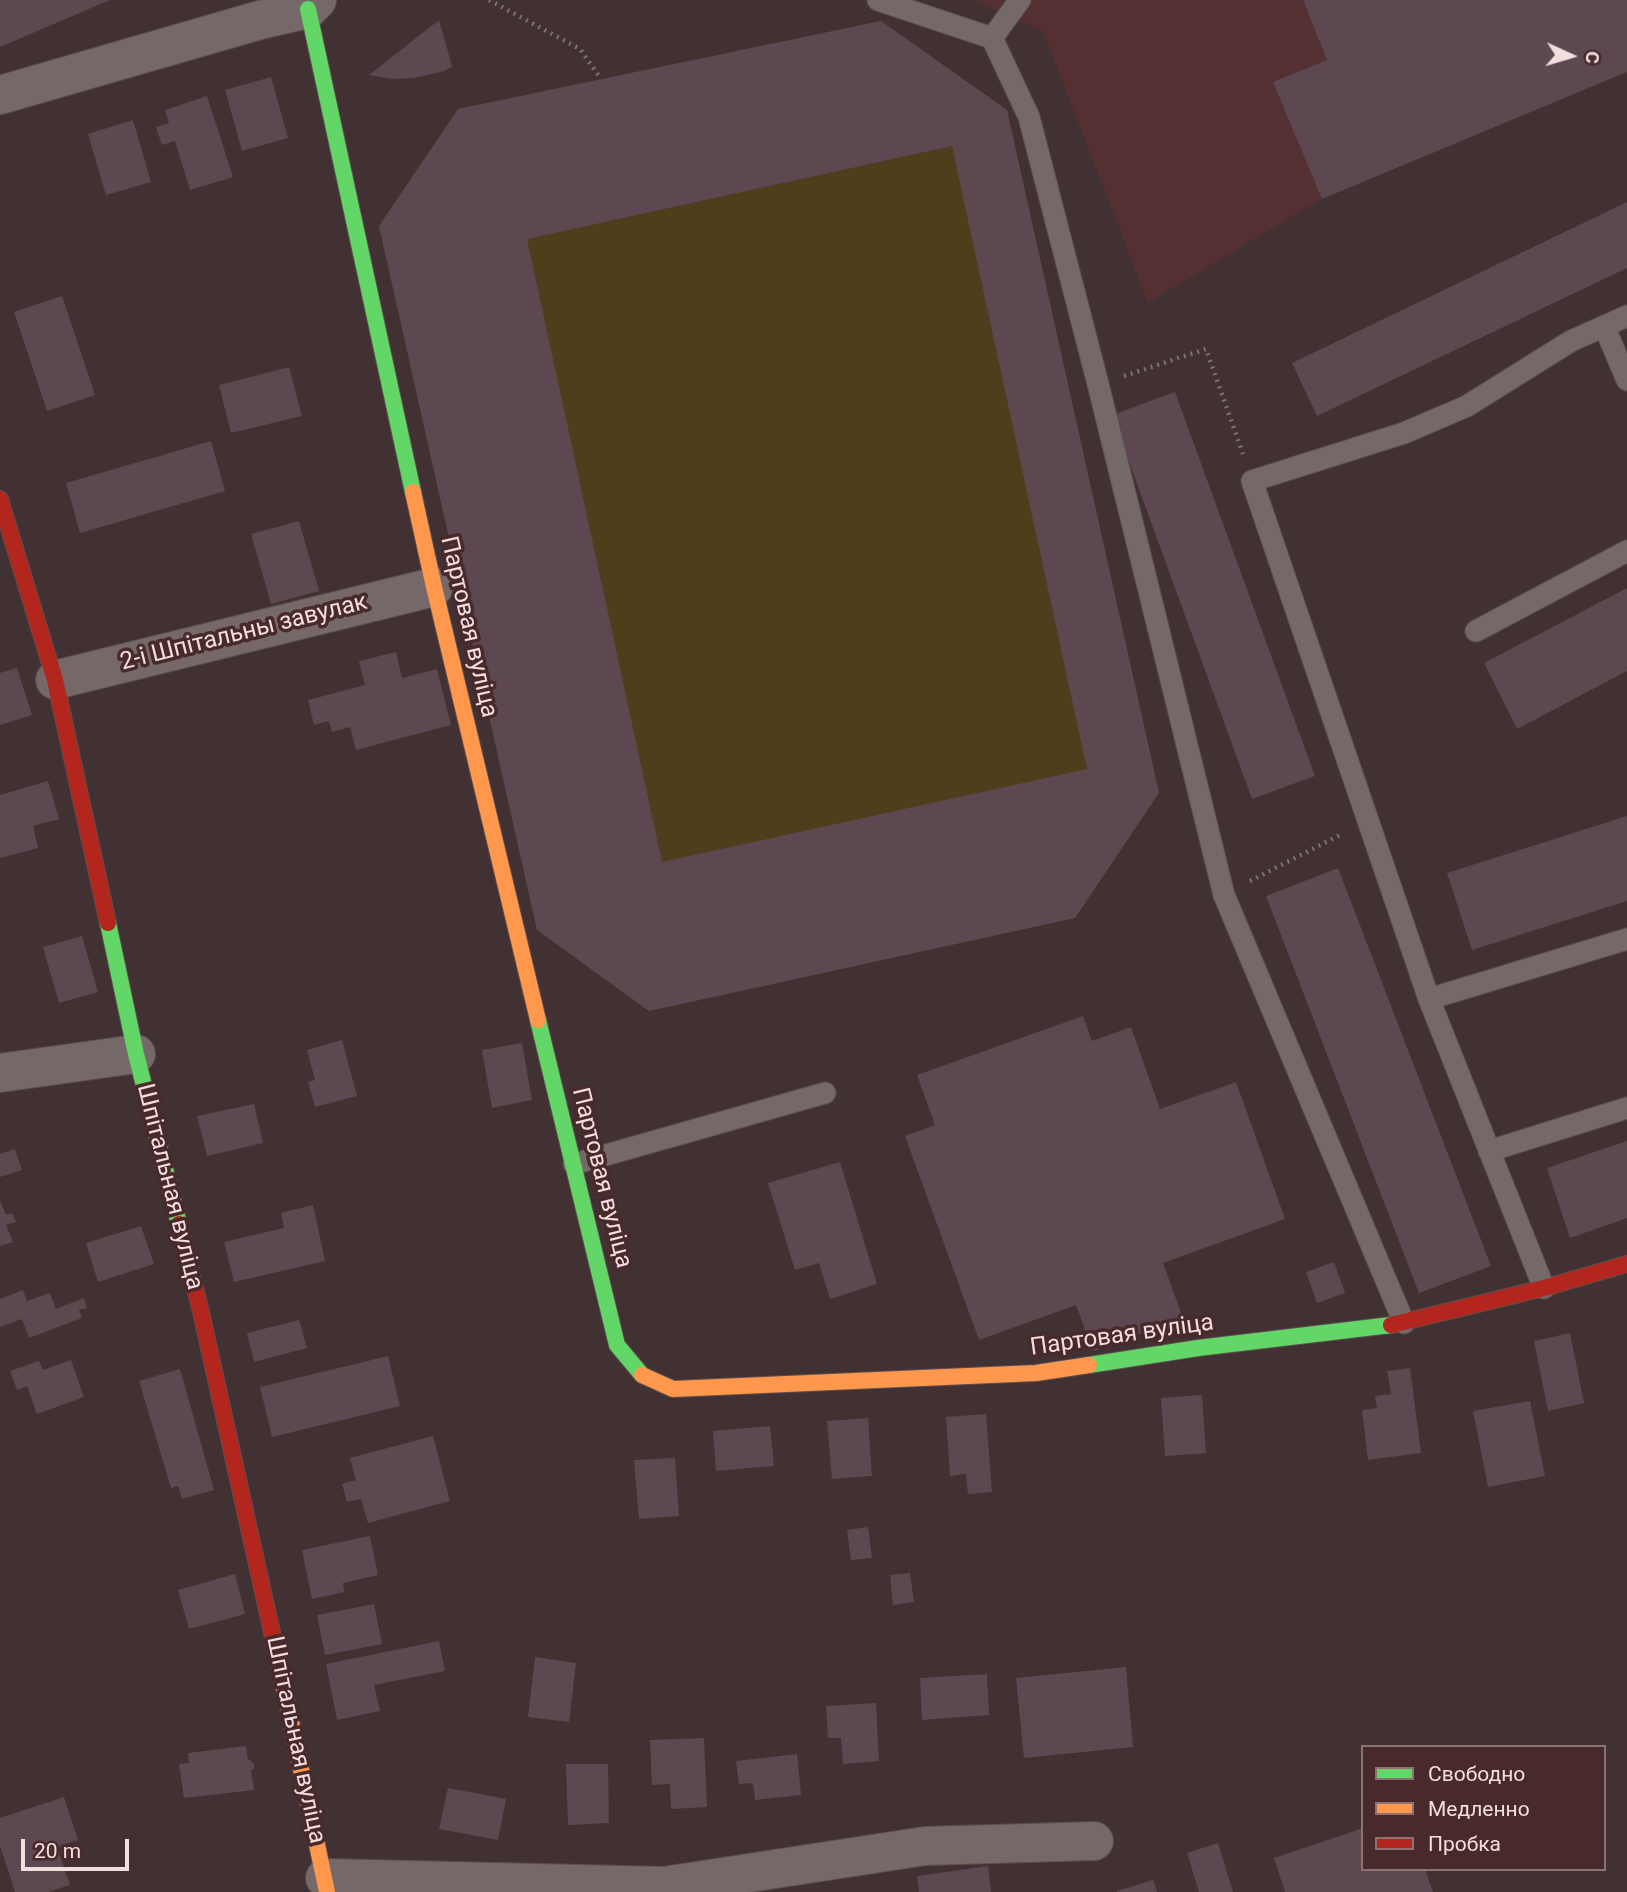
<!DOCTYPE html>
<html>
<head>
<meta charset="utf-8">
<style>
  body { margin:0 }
  #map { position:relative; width:1627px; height:1892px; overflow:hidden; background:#423132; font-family:Roboto,sans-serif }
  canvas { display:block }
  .legend { position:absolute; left:1361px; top:1745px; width:245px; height:126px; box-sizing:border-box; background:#492a2c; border:2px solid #8d7273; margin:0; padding:9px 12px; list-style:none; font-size:21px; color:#f3dede }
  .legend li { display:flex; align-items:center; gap:14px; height:35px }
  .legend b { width:35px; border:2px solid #8d7273 }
  .north { position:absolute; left:1536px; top:21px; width:70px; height:70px; -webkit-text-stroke:5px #492a2c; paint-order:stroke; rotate:94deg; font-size:19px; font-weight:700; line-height:28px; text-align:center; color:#f3dede }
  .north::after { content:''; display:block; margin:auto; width:24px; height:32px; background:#f3dede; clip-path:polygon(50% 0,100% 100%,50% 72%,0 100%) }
  .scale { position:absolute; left:21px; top:1839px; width:108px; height:32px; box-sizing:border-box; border:4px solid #f3dede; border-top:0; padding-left:9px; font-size:21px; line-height:24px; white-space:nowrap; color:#f3dede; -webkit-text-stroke:5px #492a2c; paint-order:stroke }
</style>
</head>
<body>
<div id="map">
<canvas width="1627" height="1892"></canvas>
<ul class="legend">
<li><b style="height:9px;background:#63d668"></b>Свободно</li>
<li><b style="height:9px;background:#ff974d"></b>Медленно</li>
<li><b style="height:9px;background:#b3261e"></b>Пробка</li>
</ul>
<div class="north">С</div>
<div class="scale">20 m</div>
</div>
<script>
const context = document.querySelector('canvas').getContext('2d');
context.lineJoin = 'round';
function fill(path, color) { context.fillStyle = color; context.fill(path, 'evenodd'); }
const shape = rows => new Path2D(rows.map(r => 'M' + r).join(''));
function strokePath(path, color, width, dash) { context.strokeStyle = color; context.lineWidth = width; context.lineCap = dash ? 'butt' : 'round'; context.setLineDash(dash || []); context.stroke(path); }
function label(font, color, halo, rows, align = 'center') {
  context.font = font + ' Roboto,sans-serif'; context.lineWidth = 7; context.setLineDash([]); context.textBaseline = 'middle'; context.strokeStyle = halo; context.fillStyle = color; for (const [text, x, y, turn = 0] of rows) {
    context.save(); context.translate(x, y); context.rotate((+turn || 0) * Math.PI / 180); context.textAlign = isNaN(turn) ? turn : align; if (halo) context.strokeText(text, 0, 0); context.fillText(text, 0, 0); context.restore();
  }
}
fill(shape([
  [973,0,1627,0,1627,72,1322,199,1148,303,1043,31]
]), '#543032');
fill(shape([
  [881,21,1007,110,1159,793,1075,918,649,1011,537,930,379,226,458,109]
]), '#503d1c');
fill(shape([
  [0,0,110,0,0,47],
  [1303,0,1627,0,1627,72,1322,199,1273,82,1327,60],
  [439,20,452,66,445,71,413,78,392,79,369,75],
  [881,21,1007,110,1159,793,1075,918,649,1011,537,930,379,226,458,109],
  [952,146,1087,769,662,862,527,239],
  [271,77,288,138,242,151,225,90],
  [207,96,233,177,190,190,175,141,162,145,156,127,169,123,165,110],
  [133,120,151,182,106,195,88,134],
  [1627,202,1627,268,1317,416,1292,363],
  [62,296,95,395,47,411,14,312],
  [289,367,302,416,231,433,219,385],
  [1175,392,1315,776,1252,799,1112,415],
  [211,441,225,491,80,533,66,483],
  [299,521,319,591,271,604,251,534],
  [1627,588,1627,671,1517,729,1484,663],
  [396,652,402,678,437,669,451,725,356,750,350,727,332,732,329,721,314,725,308,700,365,685,359,661],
  [17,668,32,715,0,725,0,673],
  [48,781,59,819,33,826,38,848,0,858,0,795],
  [1627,816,1627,901,1472,950,1447,873],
  [1338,868,1491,1266,1419,1293,1266,896],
  [82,936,98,992,59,1003,43,947],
  [1083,1016,1092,1041,1131,1027,1160,1109,1236,1082,1285,1219,1163,1263,1183,1318,1093,1351,1076,1305,979,1340,905,1136,935,1125,917,1075],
  [342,1040,357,1096,315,1107,308,1082,315,1080,307,1050],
  [522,1043,532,1100,492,1108,482,1050],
  [254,1104,263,1143,207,1156,197,1116],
  [1627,1141,1627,1218,1570,1238,1547,1168],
  [15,1149,22,1170,0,1177,0,1154],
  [840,1162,877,1284,830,1299,819,1263,795,1270,768,1183],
  [0,1200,6,1215,12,1213,16,1222,6,1225,13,1242,0,1246],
  [313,1205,325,1261,234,1282,224,1242,284,1228,281,1213],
  [141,1226,154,1264,98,1282,86,1243],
  [1334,1262,1345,1293,1317,1303,1306,1272],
  [23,1290,27,1301,50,1293,56,1309,84,1298,87,1308,79,1310,82,1318,29,1338,22,1319,0,1327,0,1299],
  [299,1320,307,1348,254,1362,247,1333],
  [1570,1333,1584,1403,1548,1411,1534,1341],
  [388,1356,400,1406,272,1437,260,1387],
  [71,1360,84,1397,37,1414,27,1386,17,1390,10,1371,39,1361,43,1370],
  [1410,1368,1421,1453,1368,1460,1362,1410,1377,1408,1375,1396,1391,1394,1387,1371],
  [180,1369,214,1490,182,1499,178,1486,171,1488,139,1381],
  [1202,1395,1206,1453,1165,1456,1161,1398],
  [1530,1401,1545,1476,1488,1487,1473,1411],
  [986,1414,992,1492,968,1494,966,1474,950,1476,946,1417],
  [868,1418,872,1476,832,1479,827,1421],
  [770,1426,774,1466,716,1471,713,1431],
  [433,1436,450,1501,368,1523,361,1499,347,1502,342,1484,356,1480,350,1458],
  [675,1458,679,1516,639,1519,634,1460],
  [868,1527,872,1558,851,1560,847,1530],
  [370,1536,378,1575,343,1583,344,1592,312,1599,302,1550],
  [910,1573,914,1602,893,1605,890,1575],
  [235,1574,245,1614,189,1629,178,1590],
  [374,1604,382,1644,325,1655,317,1615],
  [439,1641,445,1671,374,1685,380,1711,337,1720,326,1664],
  [535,1657,576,1663,569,1722,528,1717],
  [1126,1667,1133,1747,1024,1758,1016,1678],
  [987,1674,989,1715,922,1720,920,1678],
  [876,1703,879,1761,843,1764,841,1738,828,1738,826,1706],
  [704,1738,707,1807,671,1809,670,1784,652,1785,650,1740],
  [246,1746,248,1760,251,1759,251,1763,254,1763,254,1769,251,1770,254,1790,184,1798,179,1764,189,1763,188,1753],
  [797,1754,801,1795,755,1800,753,1783,739,1784,736,1761],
  [566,1764,608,1764,609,1823,568,1825],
  [448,1788,506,1799,498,1840,439,1829],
  [64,1797,78,1840,57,1847,70,1885,48,1892,15,1892,0,1846,0,1818],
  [1363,1828,1363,1869,1425,1869,1433,1892,1285,1892,1274,1858],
  [1218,1843,1233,1892,1199,1892,1187,1853],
  [988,1866,991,1892,919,1892,917,1876],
  [1153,1880,1157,1892,1117,1892,1117,1891]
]), '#5d4750');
const lane = shape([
  [878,0,992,38,1029,117,1098,384,1224,895,1404,1323],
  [992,38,1020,0],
  [1604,326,1627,380],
  [1476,631,1627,551],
  [1429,999,1627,939],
  [1489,1151,1627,1108],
  [574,1164,825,1093],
  [1544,1288,1429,999,1252,481,1404,433,1467,406,1571,341,1627,316]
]);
const street = shape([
  [0,95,260,20,308,9,317,0],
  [55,680,434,587],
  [0,1073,136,1054],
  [325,1878,664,1886,925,1846,1094,1841]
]);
const fast = shape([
  [308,9,413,492],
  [108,923,136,1054,179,1224],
  [538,1020,617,1345,642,1375],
  [1089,1365,1198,1348,1391,1325]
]);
const slow = shape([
  [413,492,434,587,538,1020],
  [642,1375,673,1389,1036,1373,1089,1365],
  [275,1646,327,1892]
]);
const jam = shape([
  [0,499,55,680,108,923],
  [179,1224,201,1312,275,1646],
  [1391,1325,1544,1288,1627,1264]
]);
strokePath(lane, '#5c4e4e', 23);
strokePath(street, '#5c4e4e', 40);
strokePath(fast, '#5c4e4e', 18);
strokePath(slow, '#5c4e4e', 18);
strokePath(jam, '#5c4e4e', 18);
strokePath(shape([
  [489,0,580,49,601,79],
  [1124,376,1206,349,1243,454],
  [1250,881,1342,834]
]), '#7d7071', 4.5, [2, 5]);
strokePath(lane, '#756868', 21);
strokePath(street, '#756868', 38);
strokePath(fast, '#63d668', 16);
strokePath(slow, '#ff974d', 16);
strokePath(jam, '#b3261e', 16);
label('24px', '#f3dede', '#492a2c', [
  ["Партовая вуліца",468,627,77],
  ["2-і Шпітальны завулак",244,633,-14],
  ["Партовая вуліца",601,1178,76],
  ["Шпітальная вуліца",169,1187,76],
  ["Партовая вуліца",1122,1336,-8],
  ["Шпітальная вуліца",295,1740,78]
]);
</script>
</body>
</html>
